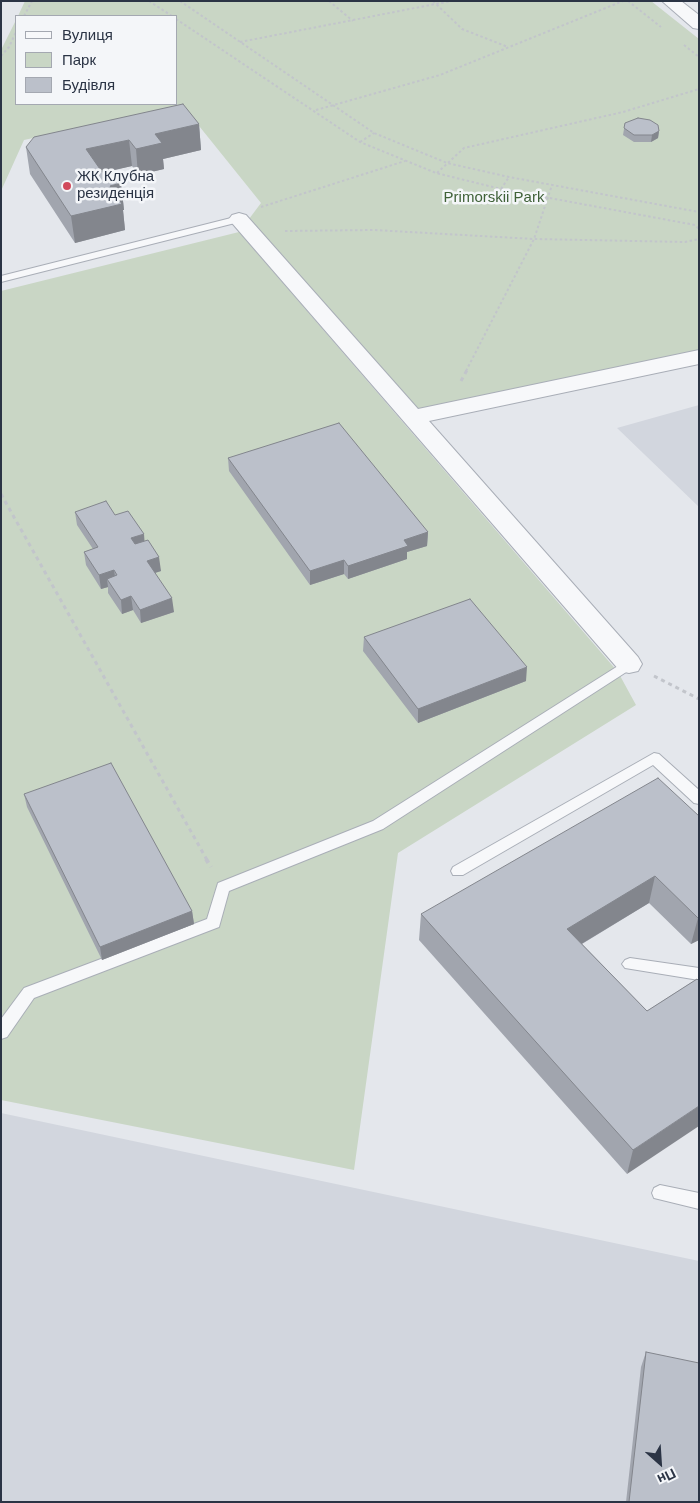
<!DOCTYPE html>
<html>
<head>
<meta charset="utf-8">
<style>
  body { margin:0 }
  #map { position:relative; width:700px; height:1503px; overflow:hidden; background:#e4e7ec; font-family:Arial,sans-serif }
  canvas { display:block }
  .frame { position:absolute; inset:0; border:2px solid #2b3445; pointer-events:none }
  .legend { position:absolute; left:15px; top:15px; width:162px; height:90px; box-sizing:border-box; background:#f4f6f9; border:1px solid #a4a8b1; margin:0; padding:6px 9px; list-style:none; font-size:15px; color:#2b3445 }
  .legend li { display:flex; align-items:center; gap:10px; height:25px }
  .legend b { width:25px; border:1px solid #a4a8b1 }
  .north { position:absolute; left:635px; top:1438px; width:50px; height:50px; -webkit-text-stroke:4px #f4f6f9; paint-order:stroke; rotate:154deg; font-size:14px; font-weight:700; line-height:20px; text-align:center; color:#2b3445 }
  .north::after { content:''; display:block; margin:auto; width:18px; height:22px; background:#2b3445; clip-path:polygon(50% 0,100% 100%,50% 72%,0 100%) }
</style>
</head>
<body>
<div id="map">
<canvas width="700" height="1503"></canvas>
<div class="frame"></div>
<ul class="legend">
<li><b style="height:6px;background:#f7f8fa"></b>Вулиця</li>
<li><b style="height:14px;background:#c9d6c5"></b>Парк</li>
<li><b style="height:14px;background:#bbc0ca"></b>Будівля</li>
</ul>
<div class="north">Пн</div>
</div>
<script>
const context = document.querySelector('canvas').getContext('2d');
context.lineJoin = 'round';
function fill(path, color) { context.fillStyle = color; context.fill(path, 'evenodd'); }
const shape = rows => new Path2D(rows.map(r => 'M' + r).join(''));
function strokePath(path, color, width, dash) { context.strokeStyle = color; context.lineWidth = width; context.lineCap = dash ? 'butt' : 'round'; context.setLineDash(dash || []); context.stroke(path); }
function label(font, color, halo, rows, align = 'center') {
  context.font = font + ' Arial,sans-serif'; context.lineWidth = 5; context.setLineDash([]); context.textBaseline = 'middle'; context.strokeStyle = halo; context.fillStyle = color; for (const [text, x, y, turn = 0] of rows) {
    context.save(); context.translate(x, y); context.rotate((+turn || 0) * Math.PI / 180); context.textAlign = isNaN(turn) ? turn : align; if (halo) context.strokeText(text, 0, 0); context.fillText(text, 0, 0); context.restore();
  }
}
fill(shape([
  [699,405,699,507,617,428],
  [1,1113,699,1261,699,1502,1,1502]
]), '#d2d6de');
fill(shape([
  [25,1,651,1,699,39,699,355,417,411,249,219,261,203,183,106,24,140,1,191,1,50,16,20,16,104,176,104,176,16,18,16],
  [239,232,618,672,636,705,398,853,354,1170,1,1100,1,291]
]), '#c9d6c5');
const service = shape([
  [239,216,244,219,243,221,1,282,1,276,239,216],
  [629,659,634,661,636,664,634,667,383,829,229,891,219,927,34,998,7,1037,1,1039,1,1019,24,988,207,919,218,883,373,821,629,659],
  [654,753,659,754,699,790,699,804,694,803,653,765,463,875,453,875,451,871,453,867,654,753],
  [630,958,699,968,699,980,625,968,622,964,625,960,630,958],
  [660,1185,699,1193,699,1209,654,1198,652,1193,654,1188,660,1185]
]);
const minor = shape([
  [239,213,246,215,418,409,699,350,699,364,429,421,638,657,642,664,638,671,629,673,620,671,232,223,229,219,232,215,239,213]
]);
const tertiary = shape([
  [662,1,681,1,699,15,699,29,693,28,662,1]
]);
strokePath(service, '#a9aeb7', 2);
strokePath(minor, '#a9aeb7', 2);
strokePath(tertiary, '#a9aeb7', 2);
strokePath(shape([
  [149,1,172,16],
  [180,1,374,133,447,163,509,177,699,212],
  [329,1,353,21],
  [433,1,462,29,508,47],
  [628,1,661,27],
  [24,16,32,1],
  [176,19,360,142,436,173,501,189,695,225,699,229],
  [240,42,451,1],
  [684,45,699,57],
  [1,56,9,47,16,32],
  [316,110,440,75,623,1],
  [360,142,374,133],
  [437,173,464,148,623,112,699,89],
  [501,189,509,177],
  [261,207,405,161],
  [285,231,374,230,534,239,685,242,699,239],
  [466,371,534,239,552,185]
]), '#c2c5cb', 2, [2.5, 2.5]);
strokePath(shape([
  [461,381,467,370],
  [1,494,207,860],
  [654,676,699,699]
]), '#c2c5cb', 3, [4, 4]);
strokePath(shape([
  [206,859,211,867]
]), '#c2c5cb', 4, [4.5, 4.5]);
fill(service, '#f7f8fa');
fill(minor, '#f7f8fa');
fill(tertiary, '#f7f8fa');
fill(shape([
  [625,123,659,131,658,138,651,142,634,142,623,135],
  [199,124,201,150,163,159,164,169,138,175,132,166,113,170,121,183,124,210,123,210,125,230,75,243,30,174,26,147],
  [228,458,428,532,427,546,407,552,407,559,348,579,344,574,310,585,229,471],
  [75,512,115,515,144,541,161,571,155,573,174,612,141,623,133,610,122,614,108,593,108,587,101,589,86,565,84,552,93,549,77,525],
  [364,637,526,681,418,723,363,651],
  [24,794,192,911,194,924,102,960,27,807],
  [699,816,699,940,691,944,649,903,582,944,647,1011,697,979,627,1174,419,940,421,914],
  [646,1352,699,1502,626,1502,641,1367]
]), '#a1a5ae');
fill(shape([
  [199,124,201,150,163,159,164,169,138,175,136,149,155,134],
  [659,131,658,138,651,142,652,135],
  [129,140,132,166,89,176,86,149],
  [121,183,124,210,123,210,125,230,75,243,71,216,110,186],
  [428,532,427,546,407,552,407,559,348,579,348,566,404,540],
  [144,534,145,548,133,552,131,538],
  [159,557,161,571,148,575,147,561],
  [344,560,344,574,310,585,310,571],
  [114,570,116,584,107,579,108,587,101,589,99,575],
  [131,596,133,610,122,614,121,600],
  [172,598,174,612,141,623,140,610],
  [527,667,526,681,418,723,418,709],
  [655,876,649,903,563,955,567,929],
  [192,911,194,924,102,960,100,947],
  [699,917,699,940,691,944,698,918],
  [699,1106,699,1126,627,1174,633,1150]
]), '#83868d');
const building = shape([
  [183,104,199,124,155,134,162,143,136,149,129,140,86,149,102,172,112,170,121,183,110,186,122,204,71,216,26,147,34,137,183,104],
  [638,118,650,120,658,125,659,131,652,135,634,135,624,128,625,123,638,118],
  [339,423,428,532,404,540,408,546,348,566,344,560,310,571,228,458,339,423],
  [106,501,115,515,128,511,144,534,131,538,135,544,148,540,159,557,147,561,172,598,140,610,131,596,121,600,107,579,117,575,114,570,99,575,84,552,98,547,75,512,106,501],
  [470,599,527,667,418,709,364,637,470,599],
  [111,763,192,911,100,947,24,794,111,763],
  [658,778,699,816,699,917,698,918,655,876,567,929,647,1011,697,979,699,981,699,1106,633,1150,421,914,658,778],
  [646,1352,699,1363,699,1502,629,1502,646,1352]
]);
fill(building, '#bbc0ca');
strokePath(building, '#83868d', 1);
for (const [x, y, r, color] of [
  [67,186,5,"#d1495b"]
]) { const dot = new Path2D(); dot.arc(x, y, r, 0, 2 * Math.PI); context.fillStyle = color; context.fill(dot); strokePath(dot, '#f4f6f9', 2); }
label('15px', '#2b3445', '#f4f6f9', [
  ["ЖК Клубна",77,177],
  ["резиденція",77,194]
], 'left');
label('15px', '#3f6138', '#f4f6f9', [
  ["Primorskii Park",494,198]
]);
</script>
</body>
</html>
